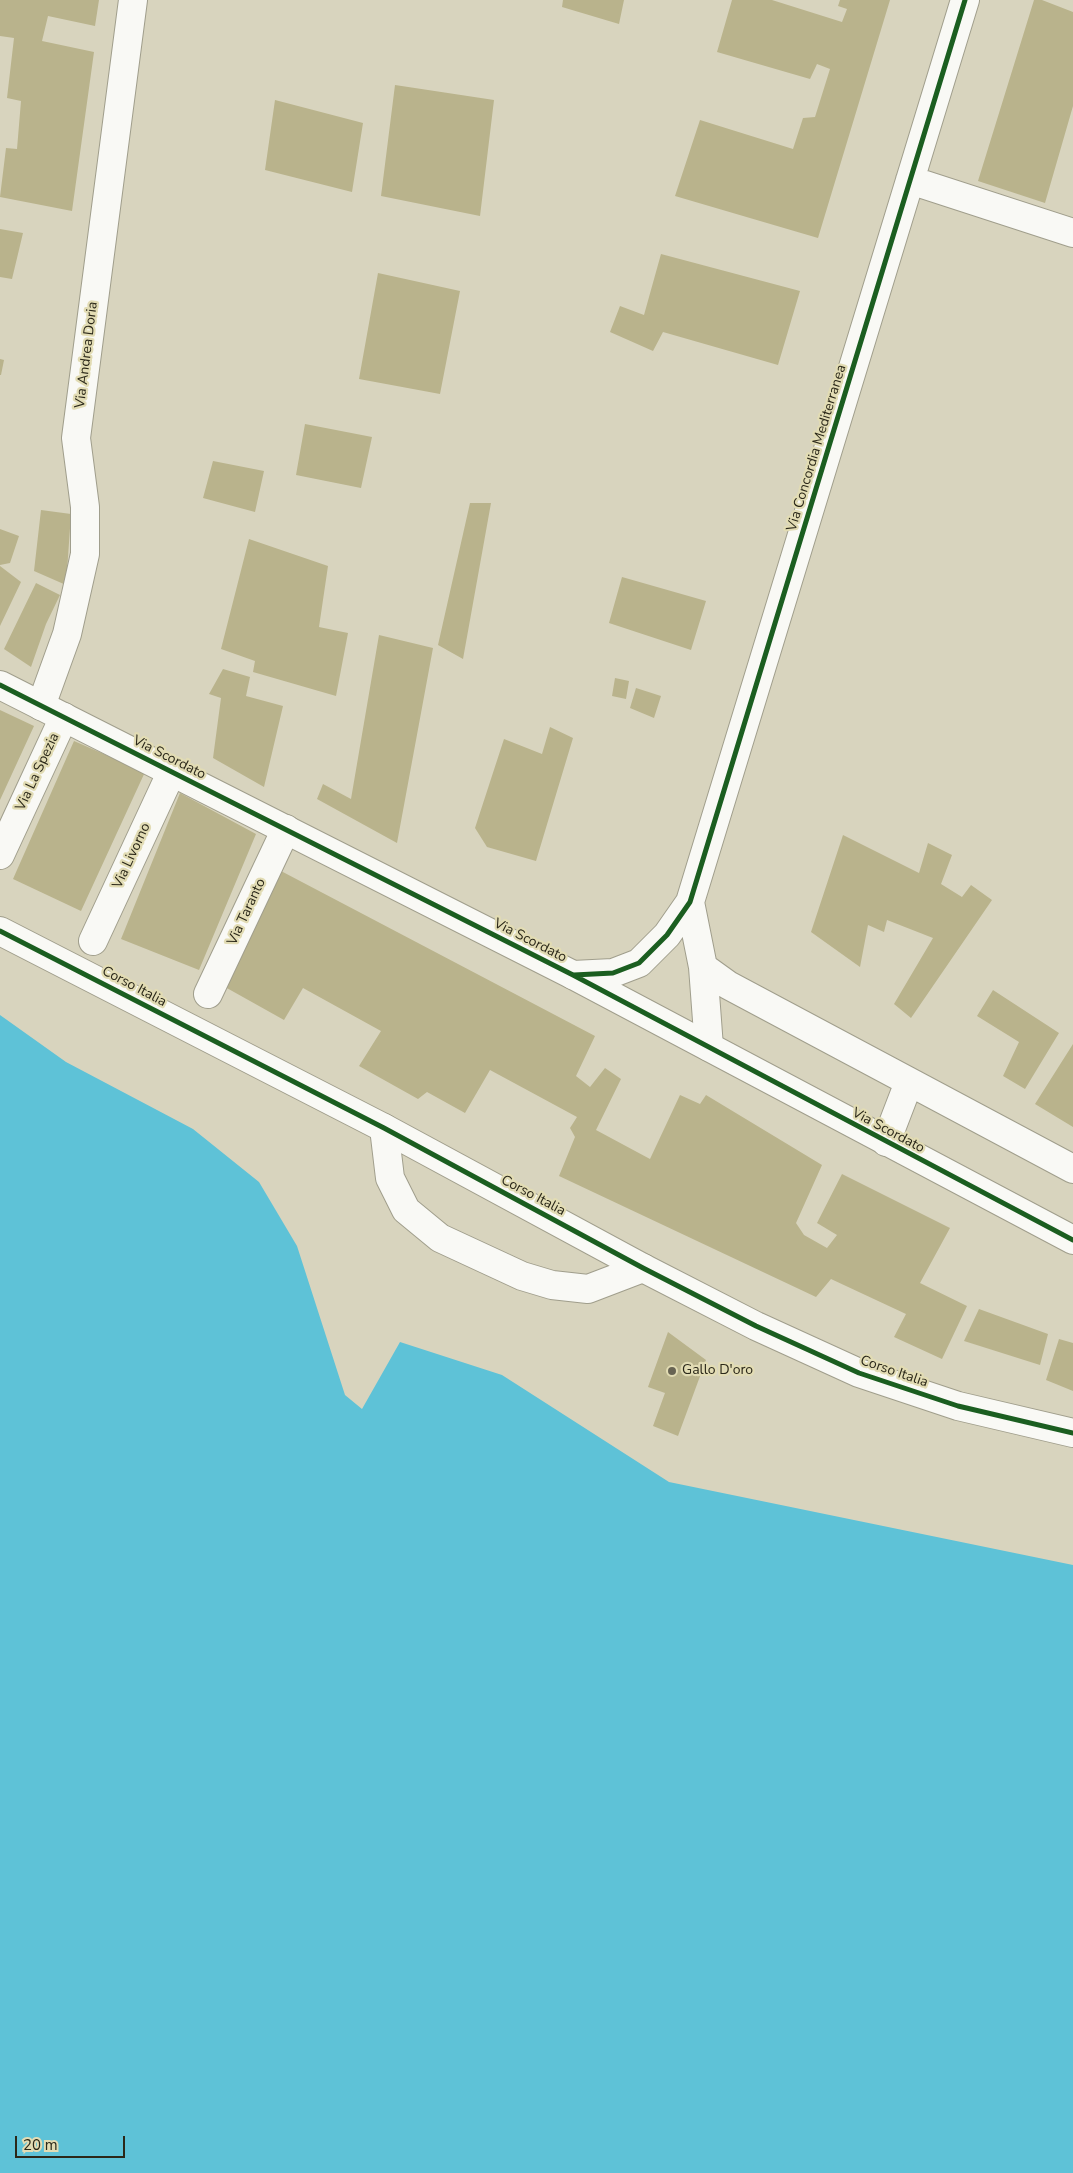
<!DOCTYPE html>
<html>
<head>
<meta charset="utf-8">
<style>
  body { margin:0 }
  #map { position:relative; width:1073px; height:2173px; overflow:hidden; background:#d8d4be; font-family:"Nunito Sans",sans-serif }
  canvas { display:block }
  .scale { position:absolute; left:15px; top:2136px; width:110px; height:22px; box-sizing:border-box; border:2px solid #2b2819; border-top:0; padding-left:6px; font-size:15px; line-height:18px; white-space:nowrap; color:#2b2819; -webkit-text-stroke:4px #e2dcb4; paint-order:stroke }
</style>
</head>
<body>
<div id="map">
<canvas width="1073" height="2173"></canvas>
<div class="scale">20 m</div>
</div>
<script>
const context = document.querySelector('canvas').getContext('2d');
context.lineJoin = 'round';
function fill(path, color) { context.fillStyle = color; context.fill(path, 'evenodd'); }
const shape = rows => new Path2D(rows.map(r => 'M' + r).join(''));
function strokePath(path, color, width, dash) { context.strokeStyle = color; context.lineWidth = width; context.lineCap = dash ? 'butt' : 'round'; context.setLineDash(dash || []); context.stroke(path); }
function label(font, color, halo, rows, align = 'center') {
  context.font = font + ' "Nunito Sans",sans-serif'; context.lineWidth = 4.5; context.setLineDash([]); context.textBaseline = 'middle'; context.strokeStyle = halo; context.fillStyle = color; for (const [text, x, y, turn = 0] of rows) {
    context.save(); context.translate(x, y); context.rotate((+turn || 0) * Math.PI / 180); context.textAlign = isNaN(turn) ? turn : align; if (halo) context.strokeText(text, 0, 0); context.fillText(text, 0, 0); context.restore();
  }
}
fill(shape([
  [0,1015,66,1062,193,1129,259,1182,297,1246,345,1395,362,1409,400,1342,502,1375,669,1482,1073,1565,1073,2173,0,2173]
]), '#5ec2d7');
fill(shape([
  [0,0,99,0,95,26,48,16,42,41,94,52,72,211,0,197,6,148,17,149,21,101,7,98,14,38,0,36],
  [563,0,624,0,619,24,562,7],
  [732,0,772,0,842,22,847,9,838,6,840,0,890,0,818,238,675,196,700,120,793,149,803,118,815,117,830,69,817,64,810,79,717,52],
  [1034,0,1042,0,1073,12,1073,106,1045,203,978,181],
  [395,85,494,100,480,216,381,196],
  [275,100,363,123,352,192,265,170],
  [0,229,23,233,12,279,0,277],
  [661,254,800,291,778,365,663,332,653,351,610,332,620,306,644,315],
  [378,273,460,291,440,394,359,379],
  [0,359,4,360,1,375,0,375],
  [305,424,372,437,361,488,296,475],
  [213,461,264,471,255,512,203,498],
  [470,503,491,503,463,659,438,645],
  [41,510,71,514,66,585,34,571],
  [0,529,19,536,10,563,0,565],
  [249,539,328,566,319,627,348,633,336,696,253,672,255,661,221,649],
  [0,566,21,582,0,626],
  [622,577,706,601,691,650,609,623],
  [36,583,60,595,46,624,31,667,4,649],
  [379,635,433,648,397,843,317,799,323,784,351,799],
  [223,669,250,677,246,696,283,706,264,787,213,758,221,698,209,694],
  [615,678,629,681,626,699,612,696],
  [636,688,661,696,654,718,630,708],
  [0,710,34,726,0,800],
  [550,727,573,738,536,861,487,847,475,828,504,739,542,754],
  [74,741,145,772,81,911,13,879],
  [180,793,256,834,199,970,121,939],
  [843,835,919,873,928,843,952,855,941,884,962,897,971,885,992,900,911,1018,894,1004,933,938,887,920,884,932,868,925,860,967,811,932],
  [281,871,595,1036,576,1076,590,1087,605,1068,621,1079,596,1130,650,1159,680,1095,700,1104,706,1095,822,1165,796,1223,804,1235,827,1248,837,1235,817,1223,842,1174,950,1228,920,1283,967,1306,942,1359,894,1337,906,1314,831,1279,816,1297,559,1176,575,1137,570,1128,577,1117,490,1070,465,1113,427,1092,418,1099,359,1066,381,1031,303,988,284,1020,225,987],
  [993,990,1059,1033,1025,1089,1003,1076,1019,1042,977,1016],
  [1073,1044,1073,1127,1035,1104],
  [979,1309,1048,1334,1040,1365,964,1341],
  [668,1332,706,1360,678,1436,653,1426,665,1393,648,1387],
  [1059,1339,1073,1343,1073,1391,1046,1380]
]), '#b9b38c');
const street = shape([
  [910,180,1073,233],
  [41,706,67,634,85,554,85,507,76,438,133,0],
  [0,855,64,717],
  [690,902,703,967,709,1047],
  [93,941,172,771],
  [703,967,728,985,1073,1169],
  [573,975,613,973,639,963,667,935,690,902,965,0],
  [208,994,286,829],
  [384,1128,390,1178,406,1210,440,1238,522,1276,552,1285,588,1289,643,1268],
  [886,1142,909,1082]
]);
const secondary = shape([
  [0,685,573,975,1073,1240],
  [0,931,384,1128,643,1268,756,1326,859,1373,958,1406,1073,1433]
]);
strokePath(street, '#a09e8c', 30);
strokePath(secondary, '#a09e8c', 30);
strokePath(street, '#f9f9f5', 28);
strokePath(secondary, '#f9f9f5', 28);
strokePath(shape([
  [0,685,573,975,1073,1240],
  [0,931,384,1128,643,1268,756,1326,859,1373,958,1406,1073,1433],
  [574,975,613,973,639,963,667,935,690,902,965,0]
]), '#1b5e20', 5);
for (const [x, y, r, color] of [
  [672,1371,5,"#686453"]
]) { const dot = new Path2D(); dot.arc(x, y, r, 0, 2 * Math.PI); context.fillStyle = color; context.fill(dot); strokePath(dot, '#e2dcb4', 2); }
label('14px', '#2b2819', '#e2dcb4', [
  ["Via Andrea Doria",87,355,-83],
  ["Via Concordia Mediterranea",817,448,-73],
  ["Via Scordato",169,758,27],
  ["Via La Spezia",38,772,-65],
  ["Via Livorno",132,856,-65],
  ["Via Taranto",247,912,-65],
  ["Via Scordato",530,941,27],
  ["Corso Italia",134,987,28],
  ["Via Scordato",888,1131,28],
  ["Corso Italia",533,1196,28],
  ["Corso Italia",894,1372,19]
]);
label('14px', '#2b2819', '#e2dcb4', [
  ["Gallo D'oro",682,1371]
], 'left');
</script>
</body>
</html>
